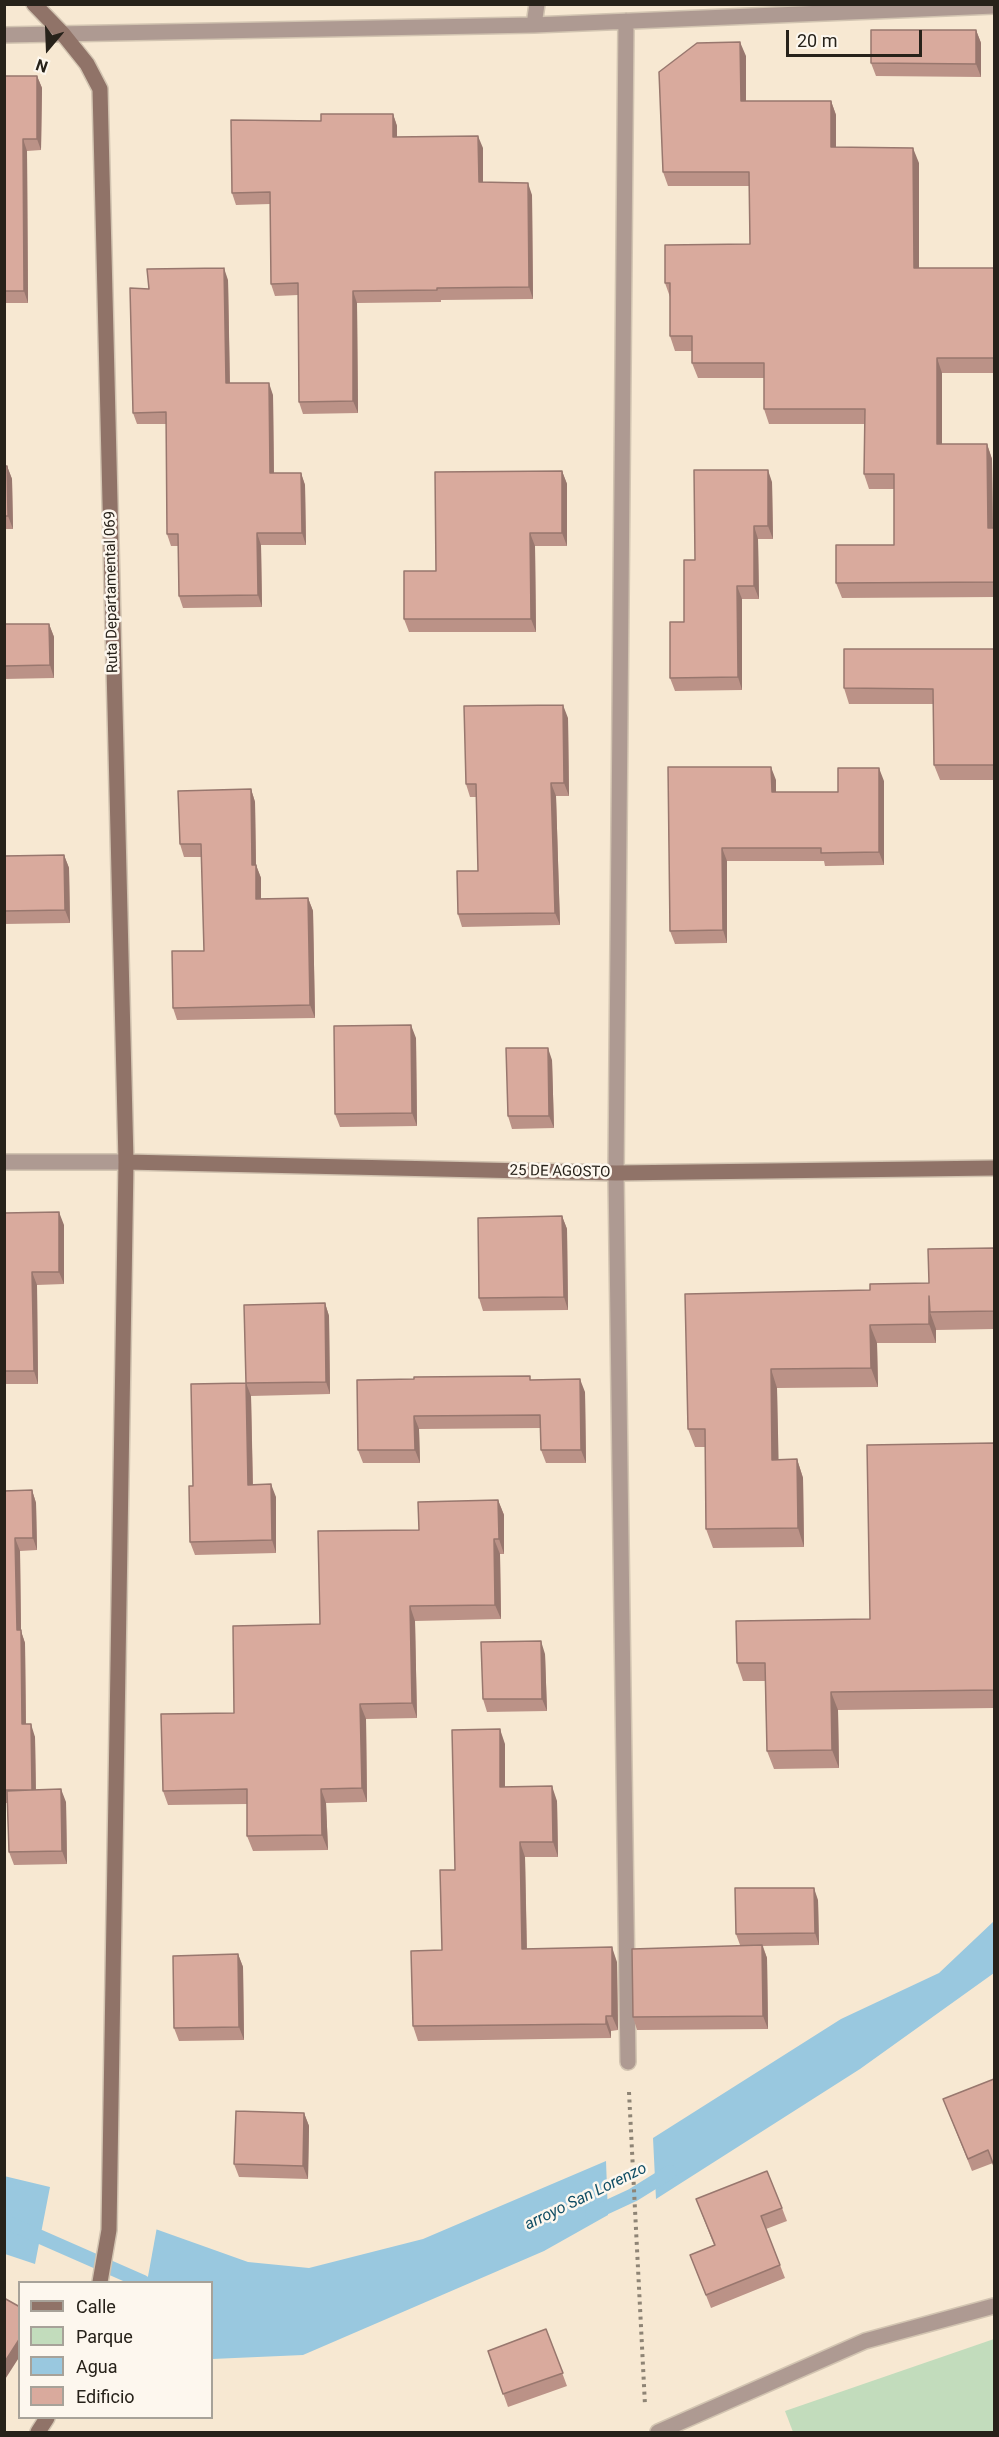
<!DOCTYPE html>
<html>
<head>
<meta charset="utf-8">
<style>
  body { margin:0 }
  #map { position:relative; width:999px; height:2437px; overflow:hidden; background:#f7e8d2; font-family:Roboto,sans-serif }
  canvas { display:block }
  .frame { position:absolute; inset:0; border:6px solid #27221a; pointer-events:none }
  .legend { position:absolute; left:18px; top:2281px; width:195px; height:138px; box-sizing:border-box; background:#fdf7ee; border:2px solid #a7a299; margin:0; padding:8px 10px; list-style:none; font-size:18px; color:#27221a }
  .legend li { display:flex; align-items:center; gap:12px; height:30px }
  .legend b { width:30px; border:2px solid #a7a299 }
  .north { position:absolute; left:18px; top:18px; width:60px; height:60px; -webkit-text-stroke:4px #fdf7ee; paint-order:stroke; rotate:199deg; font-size:16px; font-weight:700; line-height:24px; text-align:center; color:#27221a }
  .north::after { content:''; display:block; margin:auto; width:21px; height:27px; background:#27221a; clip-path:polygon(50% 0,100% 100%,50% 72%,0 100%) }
  .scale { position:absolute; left:786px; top:30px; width:136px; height:27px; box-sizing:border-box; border:3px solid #27221a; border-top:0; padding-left:8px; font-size:18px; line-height:21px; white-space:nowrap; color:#27221a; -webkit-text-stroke:4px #fdf7ee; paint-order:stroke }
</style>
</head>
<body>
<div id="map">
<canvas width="999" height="2437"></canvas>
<div class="frame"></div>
<ul class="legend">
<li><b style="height:8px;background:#907368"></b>Calle</li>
<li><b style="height:16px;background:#c2dcbc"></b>Parque</li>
<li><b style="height:16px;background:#99c8df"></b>Agua</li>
<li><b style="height:16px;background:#d9aa9d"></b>Edificio</li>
</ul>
<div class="north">N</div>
<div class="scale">20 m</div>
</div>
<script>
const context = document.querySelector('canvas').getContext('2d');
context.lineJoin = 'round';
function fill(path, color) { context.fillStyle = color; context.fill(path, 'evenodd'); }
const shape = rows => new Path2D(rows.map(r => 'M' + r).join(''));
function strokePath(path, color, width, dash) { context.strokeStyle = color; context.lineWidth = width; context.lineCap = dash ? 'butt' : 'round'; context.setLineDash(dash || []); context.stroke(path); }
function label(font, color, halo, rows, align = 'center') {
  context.font = font + ' Roboto,sans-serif'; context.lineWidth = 5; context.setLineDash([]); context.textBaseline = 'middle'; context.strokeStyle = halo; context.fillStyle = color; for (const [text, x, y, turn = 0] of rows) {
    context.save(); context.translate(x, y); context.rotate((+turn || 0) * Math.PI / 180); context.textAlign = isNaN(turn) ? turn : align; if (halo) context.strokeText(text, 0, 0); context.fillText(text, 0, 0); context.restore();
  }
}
fill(shape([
  [994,2339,994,2432,793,2432,785,2411]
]), '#c2dcbc');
fill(shape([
  [994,1921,994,1973,860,2069,656,2199,653,2138,841,2019,939,1973],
  [606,2161,608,2215,544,2251,303,2355,212,2359,212,2282,140,2282,147,2226,248,2262,309,2268,423,2239],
  [4,2176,50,2187,35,2264,5,2254]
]), '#99c8df');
fill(shape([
  [147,2223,157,2227,147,2282,137,2282,144,2226]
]), '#f7e8d2');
strokePath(shape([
  [592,2214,633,2195,670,2172],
  [4,2221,143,2282]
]), '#99c8df', 14);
const street = shape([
  [626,21,616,1173,628,2062],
  [534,25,537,4],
  [4,35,534,25,994,6],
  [4,1162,126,1162],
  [658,2432,865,2341,994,2306]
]);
const secondary = shape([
  [34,4,63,34,87,64,100,89,126,1162,109,2230,100,2282],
  [126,1162,616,1173,994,1168],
  [38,2432,47,2418]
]);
strokePath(street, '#d2c4b1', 18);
strokePath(secondary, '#d2c4b1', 18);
strokePath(shape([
  [629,2092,645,2405]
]), '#8e8475', 4, [3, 4.5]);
strokePath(street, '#ae9a92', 15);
strokePath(secondary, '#907368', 15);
fill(shape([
  [976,30,981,43,981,77,876,76,871,63],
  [746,56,746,101,831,101,836,115,836,147,919,163,919,268,994,268,994,373,942,373,942,444,987,444,992,459,993,528,994,528,994,597,842,598,836,583,894,545,894,489,869,489,864,474,865,424,769,424,764,409,764,378,698,378,692,363,692,351,675,351,670,336,670,297,665,283,750,244,749,186,668,186,663,172],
  [4,76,37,76,42,88,41,150,27,151,28,303,4,303],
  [393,114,397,126,397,137,483,148,483,182,532,195,533,299,441,300,441,302,357,303,358,413,303,414,299,402,298,295,275,296,271,284,270,204,236,205,232,193,321,121],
  [228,280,230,383,273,395,274,473,301,473,305,485,306,545,261,545,262,607,183,608,179,596,178,546,171,546,167,534,166,424,137,424,133,413,149,289],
  [4,466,7,466,12,479,13,529,4,529],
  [562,471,567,484,567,546,535,546,536,632,409,632,404,619,436,571],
  [772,482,773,539,758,539,759,599,742,599,742,690,675,691,670,678,684,622,695,560],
  [4,624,49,624,54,637,54,678,4,679],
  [994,649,994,780,940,780,934,765,933,704,849,704,844,688],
  [568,718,569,796,556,796,560,925,462,927,458,914,478,871,477,797,470,797,466,784],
  [668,767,776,780,776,792,838,792,884,781,884,865,825,866,824,861,727,861,727,943,675,944,670,931],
  [251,789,255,802,256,865,261,878,261,899,308,898,313,911,315,1018,177,1020,173,1008,204,951,202,857,184,857,180,844],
  [64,855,69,868,70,923,4,924,4,856],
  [416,1038,417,1126,340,1127,335,1114],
  [552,1060,554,1128,512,1129,508,1116],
  [4,1213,64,1225,64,1284,37,1285,38,1384,4,1384],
  [562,1216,567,1229,568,1310,483,1311,479,1298],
  [994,1248,994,1329,936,1330,936,1329,936,1343,877,1343,878,1387,777,1388,778,1460,797,1459,803,1478,804,1547,713,1548,706,1529,705,1447,695,1447,688,1429,870,1290,929,1283],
  [325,1303,329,1316,330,1394,251,1396,253,1485,276,1497,276,1553,195,1555,190,1542,193,1486,246,1383],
  [357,1380,532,1380,585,1392,586,1463,546,1463,541,1450,541,1428,419,1429,420,1463,363,1463,358,1450],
  [994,1443,994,1708,838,1710,839,1768,774,1769,767,1751,765,1681,743,1681,737,1663,870,1619],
  [32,1490,36,1503,37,1550,20,1551,21,1631,25,1643,26,1724,35,1737,36,1790,66,1802,67,1864,14,1865,9,1852,7,1803,4,1803,4,1491],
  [498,1500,504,1515,504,1554,500,1554,501,1619,415,1621,417,1718,366,1719,367,1802,326,1803,328,1850,253,1851,247,1836,247,1804,168,1805,163,1791,234,1713,320,1624,419,1530],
  [545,1654,547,1711,487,1712,483,1699],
  [505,1744,505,1787,557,1801,558,1857,525,1857,527,1949,617,1962,618,2030,611,2031,611,2038,418,2041,413,2026,442,1950,455,1870],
  [818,1900,819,1945,763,1946,767,1958,768,2029,637,2030,633,2017,740,1945,736,1934],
  [238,1954,243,1967,244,2040,179,2041,174,2028],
  [994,2079,994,2168,993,2163,972,2171,943,2099],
  [304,2113,309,2126,308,2179,239,2177,234,2164],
  [782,2208,787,2221,766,2229,785,2278,711,2308,690,2255,714,2245,701,2212],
  [546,2329,567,2386,508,2407,488,2351]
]), '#bb9287');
fill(shape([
  [976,30,981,43,981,77,976,64],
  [740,42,746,56,746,116,741,101],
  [37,76,42,88,41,150,37,139],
  [831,101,836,115,836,162,831,147],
  [393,114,397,126,397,149,393,137],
  [478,136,483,148,483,194,479,182],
  [23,139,27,151,28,303,24,291],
  [913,148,919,163,919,283,914,268],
  [528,183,532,195,533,299,529,287],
  [224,268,228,280,230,395,226,383],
  [353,291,357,303,358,413,353,401],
  [937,358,942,373,942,459,937,444],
  [269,383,273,395,274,485,270,473],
  [987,444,992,459,993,543,988,528],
  [7,466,12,479,13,529,8,516],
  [768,470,772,482,773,539,768,526],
  [562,471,567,484,567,546,562,533],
  [301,473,305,485,306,545,302,533],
  [754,526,758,539,759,599,754,586],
  [257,533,261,545,262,607,258,595],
  [530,533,535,546,536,632,531,619],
  [737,586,742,599,742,690,738,677],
  [49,624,54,637,54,678,50,665],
  [563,705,568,718,569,796,564,783],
  [771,767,776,780,776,805,772,792],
  [879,768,884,781,884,865,879,852],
  [551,783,556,796,560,925,555,913],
  [251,789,255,802,256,868,256,865,261,878,261,912,256,899,252,865],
  [722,848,727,861,727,943,723,930],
  [64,855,69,868,70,923,65,910],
  [308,898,313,911,315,1018,310,1005],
  [411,1025,416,1038,417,1126,412,1113],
  [548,1048,552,1060,554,1128,549,1116],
  [59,1212,64,1225,64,1284,59,1272],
  [562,1216,567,1229,568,1310,564,1297],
  [32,1272,37,1285,38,1384,34,1371],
  [325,1303,329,1316,330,1394,326,1382],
  [930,1312,936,1329,936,1343,929,1324],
  [870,1325,877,1343,878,1387,871,1368],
  [771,1369,777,1388,779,1478,772,1460],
  [580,1379,585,1392,586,1463,581,1450],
  [246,1383,251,1396,253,1498,248,1485],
  [414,1416,419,1429,420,1463,415,1450],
  [797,1459,803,1478,804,1547,798,1528],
  [271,1484,276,1497,276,1553,272,1540],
  [32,1490,36,1503,37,1550,33,1538],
  [498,1500,504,1515,504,1554,499,1539],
  [15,1538,20,1551,21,1631,25,1643,26,1737,22,1724,17,1630],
  [494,1539,500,1554,501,1619,495,1605],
  [410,1606,415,1621,417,1718,412,1703],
  [541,1641,545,1654,547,1711,542,1699],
  [831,1692,838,1710,839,1768,832,1750],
  [360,1704,366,1719,367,1802,362,1788],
  [31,1724,35,1737,36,1803,32,1790],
  [500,1729,505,1744,505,1801,500,1787],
  [552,1786,557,1801,558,1857,553,1842],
  [61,1789,66,1802,67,1864,62,1851],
  [321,1789,326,1803,328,1850,322,1835],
  [520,1842,525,1857,527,1964,522,1949],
  [814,1888,818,1900,819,1945,815,1933],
  [762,1945,767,1958,768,2029,763,2016],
  [612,1947,617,1962,618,2030,612,2016],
  [238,1954,243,1967,244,2040,239,2027],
  [606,2016,611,2031,611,2038,606,2024],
  [304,2113,309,2126,308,2179,303,2166],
  [20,2338,20,2356,4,2381,4,2363]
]), '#98776e');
const building = shape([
  [871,30,976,30,976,64,871,63,871,30],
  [740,42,741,101,831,101,831,147,913,148,914,268,994,268,994,358,937,358,937,444,987,444,988,528,994,528,994,582,836,583,836,545,894,545,894,474,864,474,865,409,764,409,764,363,692,363,692,336,670,336,670,283,665,283,665,245,750,244,749,172,663,172,659,72,697,43,740,42],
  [4,76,37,76,37,139,23,139,24,291,4,291,4,76],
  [321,114,393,114,393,137,478,136,479,182,528,183,529,287,437,288,437,290,353,291,353,401,299,402,298,283,271,284,270,192,232,193,231,120,321,121,321,114],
  [224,268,226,383,269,383,270,473,301,473,302,533,257,533,258,595,179,596,178,534,167,534,166,412,133,413,130,288,149,289,147,269,224,268],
  [4,466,7,466,8,516,4,516,4,466],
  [694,470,768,470,768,526,754,526,754,586,737,586,738,677,670,678,670,622,684,622,684,560,695,560,694,470],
  [562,471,562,533,530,533,531,619,404,619,404,571,436,571,435,472,562,471],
  [4,624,49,624,50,665,4,666,4,624],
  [844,649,994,649,994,765,934,765,933,689,844,688,844,649],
  [563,705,564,783,551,783,555,913,458,914,457,871,478,871,476,784,466,784,464,706,563,705],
  [668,767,771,767,772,792,838,792,838,768,879,768,879,852,821,853,821,848,722,848,723,930,670,931,668,767],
  [251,789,252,865,256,865,256,899,308,898,310,1005,173,1008,172,951,204,951,201,844,180,844,178,791,251,789],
  [64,855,65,910,4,911,4,856,64,855],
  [411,1025,412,1113,335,1114,334,1026,411,1025],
  [506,1048,548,1048,549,1116,508,1116,506,1048],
  [59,1212,59,1272,32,1272,34,1371,4,1371,4,1213,59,1212],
  [562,1216,564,1297,479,1298,478,1218,562,1216],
  [994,1248,994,1311,930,1312,929,1296,929,1324,870,1325,871,1368,771,1369,772,1460,797,1459,798,1528,706,1529,705,1429,688,1429,685,1294,870,1290,870,1284,929,1283,928,1249,994,1248],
  [325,1303,326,1382,246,1383,244,1305,325,1303],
  [530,1376,530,1380,580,1379,581,1450,541,1450,540,1415,414,1416,415,1450,358,1450,357,1380,414,1379,414,1377,530,1376],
  [246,1383,248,1485,271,1484,272,1540,190,1542,189,1486,193,1486,191,1384,246,1383],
  [994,1443,994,1690,831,1692,832,1750,767,1751,765,1663,737,1663,736,1621,870,1619,867,1445,994,1443],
  [32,1490,33,1538,15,1538,17,1630,21,1630,22,1724,31,1724,32,1790,61,1789,62,1851,9,1852,7,1791,31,1790,4,1790,4,1491,32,1490],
  [498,1500,499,1539,494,1539,495,1605,410,1606,412,1703,360,1704,362,1788,321,1789,322,1835,247,1836,247,1789,163,1791,161,1714,234,1713,233,1626,320,1624,318,1531,419,1530,418,1502,498,1500],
  [541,1641,542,1699,483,1699,481,1642,541,1641],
  [500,1729,500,1787,552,1786,553,1842,520,1842,522,1949,612,1947,612,2016,606,2016,606,2024,413,2026,411,1951,442,1950,440,1870,455,1870,452,1730,500,1729],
  [735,1888,814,1888,815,1933,736,1934,735,1888],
  [762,1945,763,2016,633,2017,632,1949,762,1945],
  [238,1954,239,2027,174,2028,173,1956,238,1954],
  [994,2079,994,2166,988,2150,968,2159,943,2099,994,2079],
  [236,2111,304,2113,303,2166,234,2164,236,2111],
  [767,2171,782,2208,761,2216,780,2265,706,2295,690,2255,715,2245,696,2199,767,2171],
  [4,2298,20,2307,20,2338,4,2363,4,2298],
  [546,2329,563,2373,503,2394,488,2351,546,2329]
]);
fill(building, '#d9aa9d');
strokePath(building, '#98776e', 1.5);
label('15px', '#27221a', '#fdf7ee', [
  ["Ruta Departamental 069",112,592,-91],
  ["25 DE AGOSTO",560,1172,1]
]);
label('italic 16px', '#104e65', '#fdf7ee', [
  ["arroyo San Lorenzo",586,2197,-26]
]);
</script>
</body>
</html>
